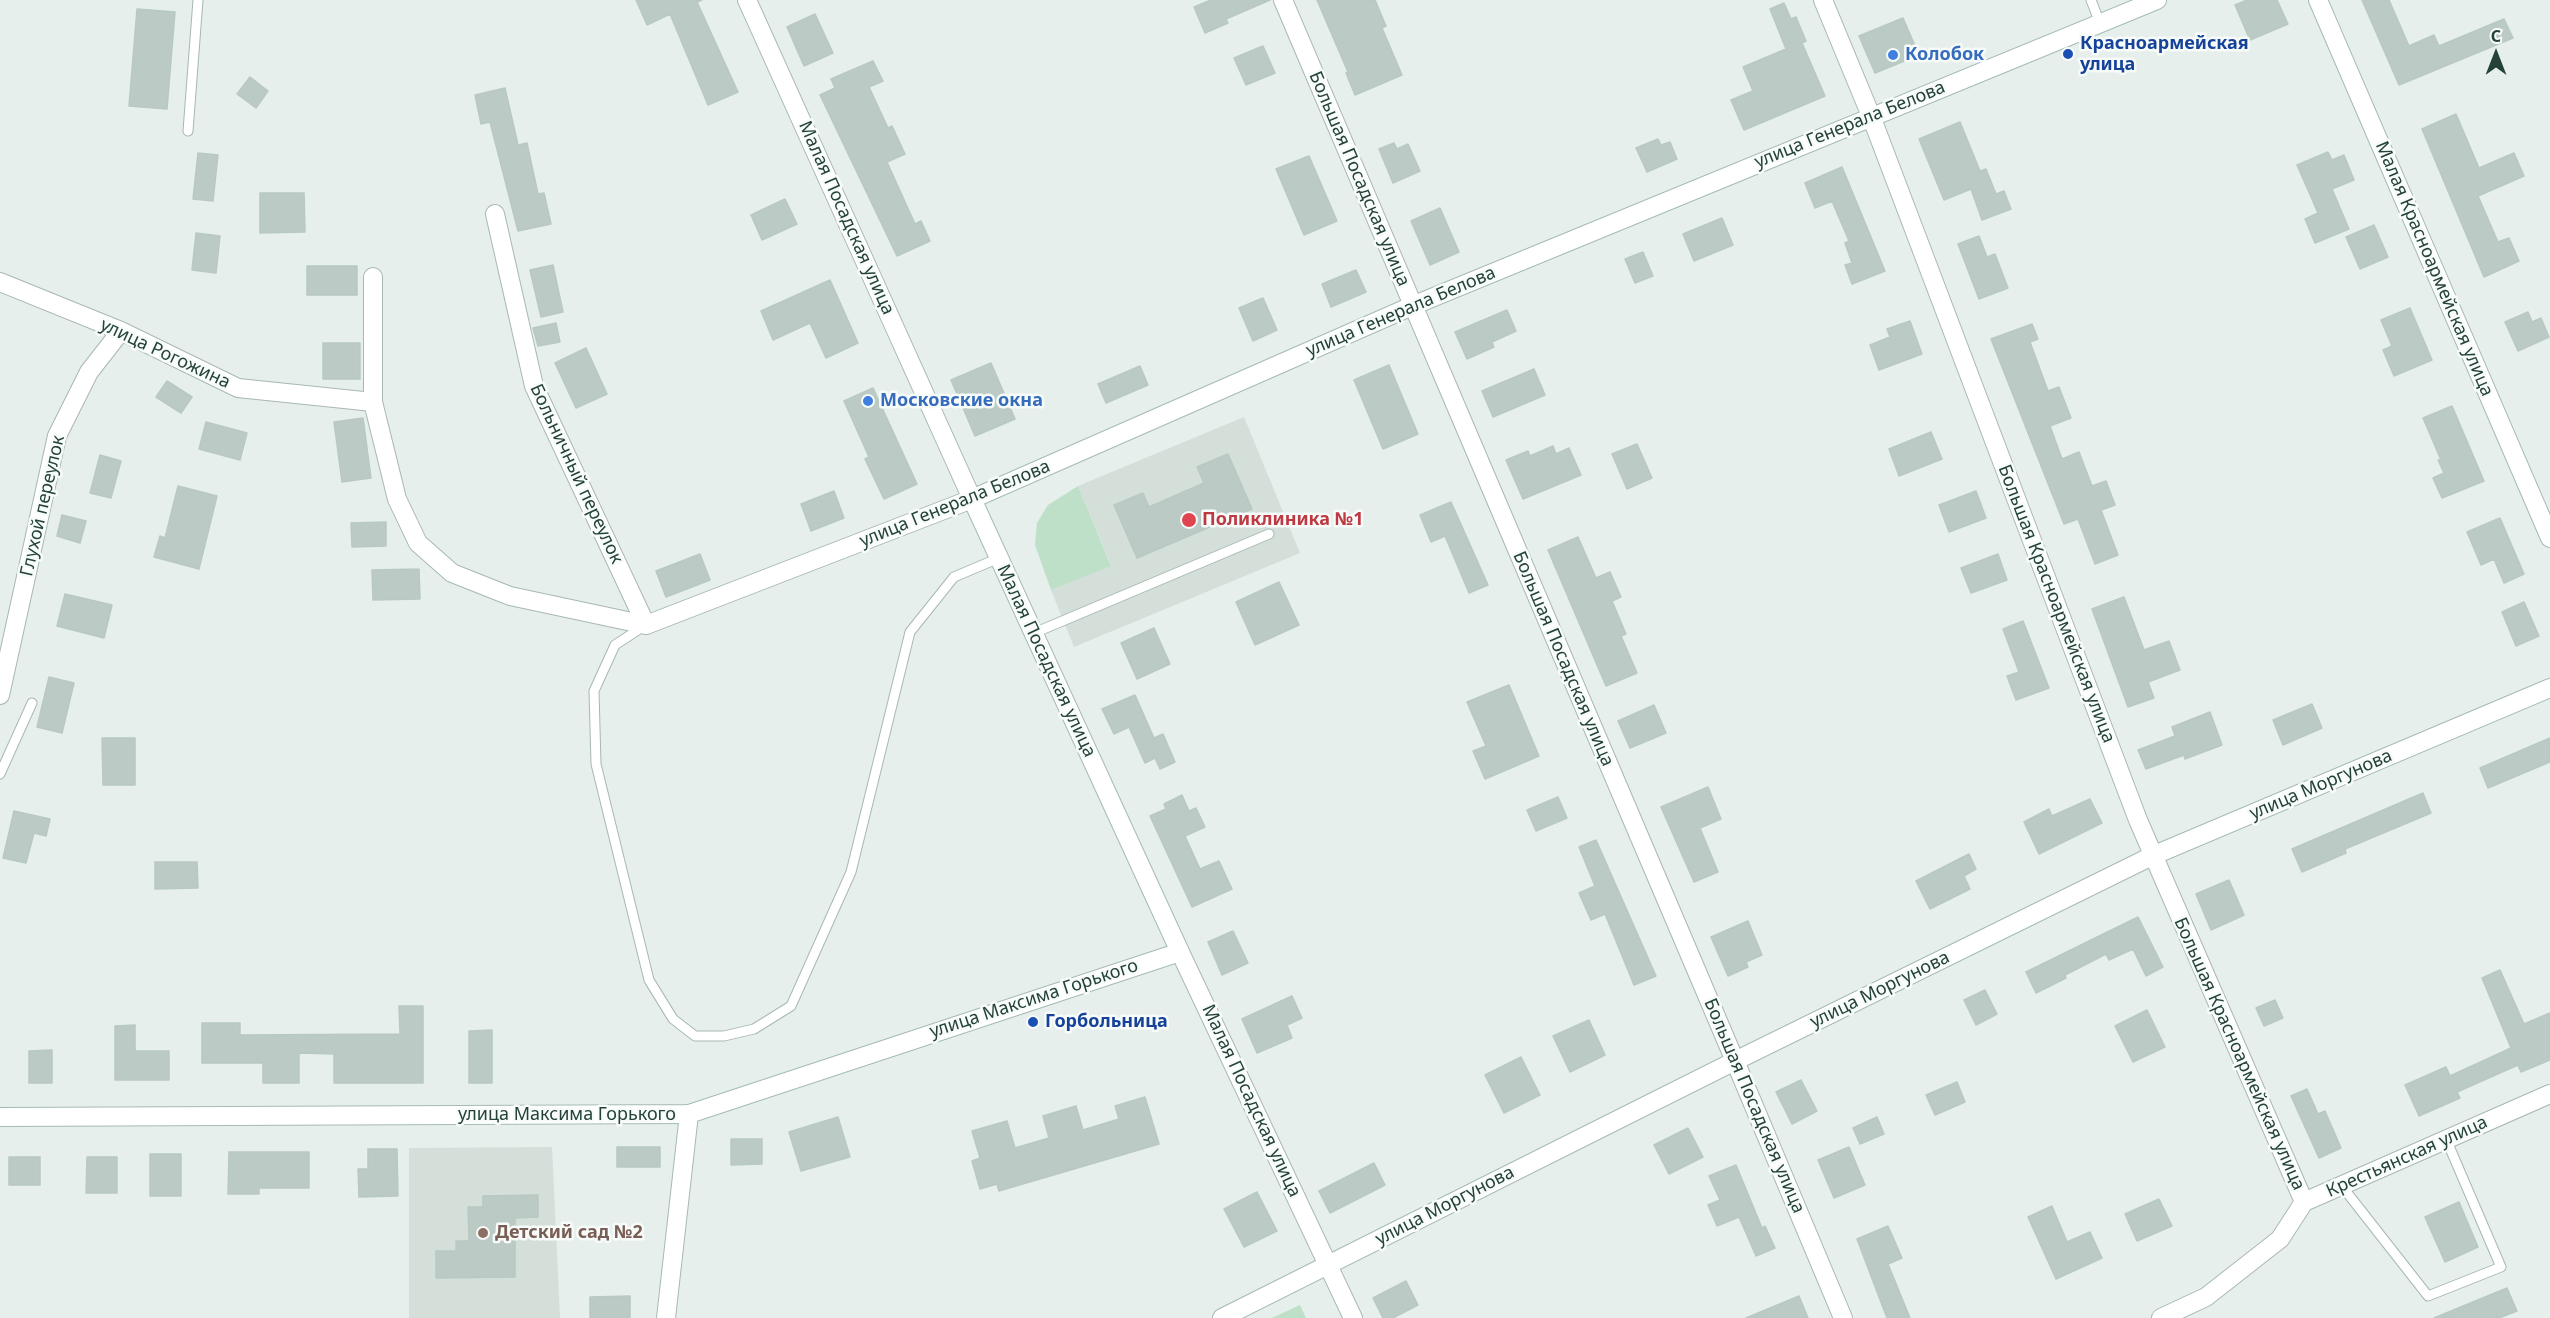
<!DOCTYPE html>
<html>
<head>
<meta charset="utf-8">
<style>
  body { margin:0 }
  #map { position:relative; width:2550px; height:1318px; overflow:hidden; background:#e6efeb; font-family:"Noto Sans",sans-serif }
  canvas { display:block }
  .north { position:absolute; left:2466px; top:24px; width:60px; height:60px; -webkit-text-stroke:4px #f7fbf9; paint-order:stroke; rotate:0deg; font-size:16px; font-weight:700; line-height:24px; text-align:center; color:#24423a }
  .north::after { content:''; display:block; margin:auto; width:21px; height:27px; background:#24423a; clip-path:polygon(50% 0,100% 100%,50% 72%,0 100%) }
</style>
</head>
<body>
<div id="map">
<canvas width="2550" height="1318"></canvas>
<div class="north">С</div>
</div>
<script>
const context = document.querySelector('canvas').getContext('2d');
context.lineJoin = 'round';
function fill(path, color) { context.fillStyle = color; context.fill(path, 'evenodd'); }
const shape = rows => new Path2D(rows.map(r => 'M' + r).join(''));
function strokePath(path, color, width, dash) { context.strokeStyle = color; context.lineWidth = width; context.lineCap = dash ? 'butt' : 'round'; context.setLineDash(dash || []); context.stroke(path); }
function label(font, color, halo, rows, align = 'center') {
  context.font = font + ' "Noto Sans",sans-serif'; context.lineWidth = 5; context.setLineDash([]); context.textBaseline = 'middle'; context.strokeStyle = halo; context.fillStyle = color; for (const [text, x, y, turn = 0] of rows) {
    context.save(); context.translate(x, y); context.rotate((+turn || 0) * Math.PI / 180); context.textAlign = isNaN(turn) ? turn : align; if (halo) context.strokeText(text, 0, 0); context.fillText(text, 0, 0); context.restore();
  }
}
fill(shape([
  [1244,417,1300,553,1074,647,1051,590,1111,565,1078,486],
  [552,1147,560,1318,409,1318,409,1148]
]), '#d4dfda');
fill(shape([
  [1078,486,1111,566,1051,590,1035,545,1037,523,1048,505],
  [1300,1305,1306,1318,1272,1318]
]), '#bfe0c8');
const building = shape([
  [636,0,702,0,697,2,738,92,708,105,670,14,647,25,636,0],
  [1211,0,1270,0,1226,19,1228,23,1205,33,1194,7,1211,0],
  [1317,0,1375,0,1386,26,1382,28,1402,75,1355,95,1346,73,1348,72,1317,0],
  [2247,0,2277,0,2288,24,2250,40,2235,5,2247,0],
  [2362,0,2389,0,2409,46,2434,35,2439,46,2504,19,2513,38,2399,85,2362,0],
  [1784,3,1791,19,1796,17,1806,41,1802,43,1825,96,1744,130,1731,100,1753,91,1743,67,1786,49,1770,9,1784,3],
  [137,9,175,12,167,109,129,106,137,9],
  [815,14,833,53,804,66,787,27,815,14],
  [1903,18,1919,55,1875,73,1859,36,1903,18],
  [1263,46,1275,73,1246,85,1234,58,1263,46],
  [873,61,883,81,869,87,888,128,892,126,905,154,887,162,915,224,921,221,930,241,897,256,820,95,835,88,831,79,873,61],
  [250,77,268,91,256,108,237,94,250,77],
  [505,88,518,145,527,143,538,194,544,193,551,224,518,231,490,122,481,124,475,95,505,88],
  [2456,114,2479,168,2514,153,2524,176,2478,196,2498,242,2509,238,2519,261,2484,277,2422,129,2456,114],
  [1960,122,1980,171,1986,169,1996,194,2004,191,2011,209,1982,220,1971,189,1944,200,1919,139,1960,122],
  [1658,139,1661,145,1670,142,1677,159,1647,172,1636,148,1658,139],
  [1394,143,1397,149,1408,144,1420,171,1393,183,1379,149,1394,143],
  [2328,152,2332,160,2344,155,2354,180,2332,189,2349,229,2315,243,2305,219,2318,213,2297,165,2328,152],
  [198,153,218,155,213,201,193,199,198,153],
  [1309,156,1337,221,1304,235,1276,169,1309,156],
  [1842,167,1885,271,1852,284,1845,265,1852,263,1845,243,1849,241,1832,201,1815,208,1805,183,1842,167],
  [260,193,304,193,305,232,260,233,260,193],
  [785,199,797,224,762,240,751,215,785,199],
  [1440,208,1459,252,1430,265,1411,221,1440,208],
  [1722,218,1733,245,1694,261,1683,234,1722,218],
  [2374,225,2388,257,2360,269,2346,237,2374,225],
  [196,233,220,236,216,273,192,270,196,233],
  [1979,236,1987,257,1995,254,2008,288,1979,299,1958,244,1979,236],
  [1643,252,1653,276,1635,283,1625,259,1643,252],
  [553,265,563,312,541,317,530,270,553,265],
  [307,266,357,266,357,295,307,295,307,266],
  [1356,270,1366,292,1331,307,1322,284,1356,270],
  [830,280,858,343,826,358,810,323,773,340,761,311,830,280],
  [1263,298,1277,330,1253,341,1239,308,1263,298],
  [2410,308,2432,360,2394,376,2383,350,2392,346,2381,320,2410,308],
  [1507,310,1516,331,1492,342,1494,347,1467,359,1455,332,1507,310],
  [2528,312,2532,322,2541,318,2549,337,2518,351,2505,322,2528,312],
  [1910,321,1922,354,1879,370,1870,345,1890,337,1887,329,1910,321],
  [556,323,560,342,538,346,533,328,556,323],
  [2032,324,2038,339,2030,342,2048,391,2059,387,2071,418,2050,426,2062,459,2079,452,2092,486,2106,481,2115,505,2101,510,2118,555,2095,564,2078,519,2064,524,1991,339,2032,324],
  [323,343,360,343,360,379,323,379,323,343],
  [586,348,607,394,576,408,555,363,586,348],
  [991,363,1015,419,975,436,951,380,991,363],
  [1389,365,1418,434,1383,449,1354,380,1389,365],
  [1140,366,1148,385,1106,403,1098,384,1140,366],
  [1534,369,1545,395,1493,417,1482,391,1534,369],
  [167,381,192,397,181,413,156,397,167,381],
  [873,388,917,484,884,499,865,459,869,457,844,401,873,388],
  [2452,406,2484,481,2442,498,2433,478,2444,473,2438,460,2441,460,2423,418,2452,406],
  [363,418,371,478,342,482,334,422,363,418],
  [206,422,247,433,240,460,199,449,206,422],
  [1931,432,1942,459,1899,476,1889,449,1931,432],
  [1637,444,1652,478,1627,489,1612,454,1637,444],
  [1553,446,1556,454,1569,448,1581,475,1523,499,1506,460,1528,451,1530,456,1553,446],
  [1228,454,1252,509,1137,558,1114,505,1143,493,1149,507,1204,483,1197,467,1228,454],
  [100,455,121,461,111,498,90,493,100,455],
  [178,486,217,496,199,569,154,557,160,536,165,538,178,486],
  [834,491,844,518,811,531,801,504,834,491],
  [1976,491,1986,518,1949,532,1939,505,1976,491],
  [1451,502,1488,585,1469,593,1445,536,1431,542,1420,515,1451,502],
  [62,515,86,521,80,543,57,536,62,515],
  [2500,518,2524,574,2504,583,2494,559,2481,565,2467,532,2500,518],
  [386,522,386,546,352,547,351,523,386,522],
  [1578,537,1596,578,1610,572,1621,597,1612,601,1626,634,1621,636,1637,673,1606,686,1548,550,1578,537],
  [700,554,710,580,666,597,656,571,700,554],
  [1998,554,2007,580,1971,593,1961,568,1998,554],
  [419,569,420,599,373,600,372,570,419,569],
  [1279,582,1299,625,1255,645,1236,602,1279,582],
  [65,594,112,605,104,638,57,626,65,594],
  [2124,597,2144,650,2169,641,2180,670,2148,682,2154,698,2128,707,2092,609,2124,597],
  [2524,602,2539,636,2516,646,2502,612,2524,602],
  [2023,621,2049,688,2016,700,2007,676,2019,672,2003,629,2023,621],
  [1154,628,1170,664,1137,679,1121,643,1154,628],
  [49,677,74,683,62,733,37,727,49,677],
  [1509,685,1539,756,1485,779,1473,751,1486,746,1467,702,1509,685],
  [1135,695,1154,738,1163,734,1175,762,1160,769,1155,758,1145,763,1129,727,1114,734,1102,709,1135,695],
  [2312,704,2322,728,2283,745,2273,720,2312,704],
  [1654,705,1666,733,1630,748,1618,721,1654,705],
  [2210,712,2222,745,2185,759,2184,755,2146,769,2138,750,2175,736,2172,727,2210,712],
  [102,738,135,738,135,785,103,785,102,738],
  [2550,738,2550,762,2488,788,2480,768,2550,738],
  [1708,787,1721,819,1700,828,1718,872,1694,882,1661,807,1708,787],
  [2423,793,2431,813,2345,849,2346,853,2302,872,2292,849,2423,793],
  [1182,795,1189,811,1196,808,1205,827,1185,836,1200,869,1219,861,1232,889,1192,907,1150,816,1166,809,1164,804,1182,795],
  [1558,797,1567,818,1536,831,1527,810,1558,797],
  [2090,799,2102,823,2039,854,2024,822,2049,809,2052,816,2090,799],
  [14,811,50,819,46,836,34,833,26,863,3,858,14,811],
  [1596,840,1656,976,1634,985,1605,914,1591,920,1579,893,1595,886,1579,847,1596,840],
  [1969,854,1976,869,1964,876,1970,889,1930,909,1916,881,1969,854],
  [155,862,197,862,198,888,155,889,155,862],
  [2229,880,2244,915,2211,930,2196,894,2229,880],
  [2138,917,2163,967,2146,976,2133,949,2109,960,2106,954,2065,975,2066,978,2036,993,2026,972,2138,917],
  [1748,921,1762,955,1746,962,1748,967,1728,976,1711,937,1748,921],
  [1233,931,1248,963,1222,975,1208,942,1233,931],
  [2500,970,2524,1024,2550,1013,2550,1060,2521,1072,2518,1065,2457,1092,2460,1098,2419,1116,2405,1085,2446,1067,2450,1076,2511,1048,2482,978,2500,970],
  [1985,990,1997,1014,1976,1025,1964,1000,1985,990],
  [1292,996,1302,1018,1287,1025,1292,1038,1257,1053,1242,1019,1292,996],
  [2275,1000,2283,1018,2264,1026,2256,1008,2275,1000],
  [399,1006,423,1006,423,1083,334,1083,334,1054,299,1053,299,1083,263,1083,263,1063,202,1063,202,1023,240,1023,240,1035,400,1034,399,1006],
  [2147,1010,2165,1047,2133,1062,2115,1026,2147,1010],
  [1589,1020,1605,1055,1570,1072,1553,1036,1589,1020],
  [135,1025,135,1051,169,1051,169,1080,115,1080,115,1026,135,1025],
  [492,1030,492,1083,469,1083,469,1031,492,1030],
  [52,1050,52,1083,29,1083,29,1051,52,1050],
  [1521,1057,1540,1095,1504,1113,1485,1075,1521,1057],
  [1801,1080,1817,1111,1792,1124,1776,1092,1801,1080],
  [1957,1082,1965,1102,1935,1115,1926,1095,1957,1082],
  [2307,1089,2318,1114,2325,1111,2341,1148,2319,1158,2291,1096,2307,1089],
  [1145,1097,1159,1144,999,1191,997,1184,980,1189,972,1161,980,1158,972,1131,1007,1121,1015,1148,1049,1138,1043,1116,1076,1106,1083,1130,1119,1119,1115,1106,1145,1097],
  [838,1117,850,1157,801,1171,789,1132,838,1117],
  [1877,1117,1884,1134,1860,1144,1853,1128,1877,1117],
  [1688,1128,1703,1157,1669,1174,1654,1145,1688,1128],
  [731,1139,762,1139,762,1164,731,1165,731,1139],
  [617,1147,660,1147,660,1167,617,1167,617,1147],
  [1849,1147,1865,1185,1834,1198,1818,1160,1849,1147],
  [368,1149,397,1149,398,1196,359,1197,358,1169,368,1169,368,1149],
  [229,1152,309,1152,309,1188,259,1188,259,1194,228,1194,229,1152],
  [150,1154,181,1154,181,1196,150,1196,150,1154],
  [9,1157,40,1157,40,1185,9,1185,9,1157],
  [87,1157,117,1157,117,1193,86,1193,87,1157],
  [1374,1163,1385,1185,1330,1213,1319,1191,1374,1163],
  [1736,1165,1762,1228,1765,1226,1775,1248,1756,1256,1739,1217,1717,1226,1708,1205,1720,1200,1709,1176,1736,1165],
  [1257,1192,1277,1231,1244,1247,1224,1209,1257,1192],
  [538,1195,538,1217,515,1218,515,1277,436,1278,436,1251,456,1251,456,1241,469,1241,468,1207,483,1207,483,1196,538,1195],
  [2159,1199,2172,1226,2137,1241,2125,1214,2159,1199],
  [2459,1202,2478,1247,2445,1262,2425,1217,2459,1202],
  [2052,1206,2067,1242,2090,1232,2102,1258,2056,1279,2028,1217,2052,1206],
  [1888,1226,1902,1258,1888,1264,1910,1318,1887,1318,1857,1239,1888,1226],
  [1406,1281,1418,1305,1393,1318,1383,1318,1373,1298,1406,1281],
  [2507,1288,2517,1311,2499,1318,2434,1318,2507,1288],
  [630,1296,630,1318,590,1318,590,1297,630,1296],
  [1799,1296,1808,1318,1746,1318,1799,1296]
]);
fill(building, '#bbcac4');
strokePath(building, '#b8c9c2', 1.5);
const lane = shape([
  [2091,0,2100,23],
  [188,131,198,0],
  [644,626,615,645,594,691,596,764,649,980,673,1019,695,1036,724,1036,754,1029,791,1006,851,872,910,632,954,577,999,558],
  [1034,633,1269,534],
  [0,774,32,703],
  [2341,1185,2428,1296,2501,1267,2446,1139]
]);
const street = shape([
  [1283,0,1735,1061,1843,1318],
  [1823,0,1871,116,2138,820,2304,1202],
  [495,214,534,386,646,625],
  [373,277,373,402],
  [0,282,121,331,238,388,373,402,397,499,418,543,452,573,510,596,646,625],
  [646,625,972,499,747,0],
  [0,695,57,436,89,372,121,331],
  [1180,952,1353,1318],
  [666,1318,689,1114],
  [2161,1318,2206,1297,2280,1239,2304,1202,2550,1094]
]);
const secondary = shape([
  [2318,0,2550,538],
  [0,1117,689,1114,1180,952,972,499,1412,306,2157,0],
  [1222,1318,1735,1061,2152,856,2550,688]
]);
strokePath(lane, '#a8b8b2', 11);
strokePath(street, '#a8b8b2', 20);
strokePath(secondary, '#a4bbb3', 20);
strokePath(lane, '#fff', 9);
strokePath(street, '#fff', 18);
strokePath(secondary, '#fff', 18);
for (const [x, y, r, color] of [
  [2068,54,6,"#1a4fb4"],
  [1893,55,6,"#3f7fe0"],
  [868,401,6,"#3f7fe0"],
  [1189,520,8,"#e0444e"],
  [1033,1022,6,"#1a4fb4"],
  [483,1233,6,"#8d6e63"]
]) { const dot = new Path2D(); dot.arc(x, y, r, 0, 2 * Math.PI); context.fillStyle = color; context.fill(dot); strokePath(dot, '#f7fbf9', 2); }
label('bold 18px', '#164399', '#f7fbf9', [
  ["Красноармейская",2080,44],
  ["улица",2080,65],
  ["Горбольница",1045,1022]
], 'left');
label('bold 18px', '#366cbe', '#f7fbf9', [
  ["Колобок",1905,55],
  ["Московские окна",880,401]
], 'left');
label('18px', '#24423a', '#f7fbf9', [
  ["улица Генерала Белова",1850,125,-22],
  ["Большая Посадская улица",1359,179,67],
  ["Малая Посадская улица",846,218,66],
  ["Малая Красноармейская улица",2434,269,67],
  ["улица Генерала Белова",1401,312,-23],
  ["улица Рогожина",165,354,25],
  ["Больничный переулок",576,474,65],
  ["улица Генерала Белова",955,504,-22],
  ["Глухой переулок",43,506,-77],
  ["Большая Красноармейская улица",2056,604,69],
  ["Большая Посадская улица",1563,659,67],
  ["Малая Посадская улица",1046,661,65],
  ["улица Моргунова",2321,785,-23],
  ["улица Моргунова",1880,990,-26],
  ["улица Максима Горького",1034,999,-18],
  ["Большая Красноармейская улица",2239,1054,66],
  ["Малая Посадская улица",1251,1101,65],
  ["Большая Посадская улица",1754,1106,67],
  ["улица Максима Горького",567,1115],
  ["Крестьянская улица",2407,1157,-24],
  ["улица Моргунова",1445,1206,-27]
]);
label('bold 18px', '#be3a42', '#f7fbf9', [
  ["Поликлиника №1",1202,520]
], 'left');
label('bold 18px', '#785e54', '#f7fbf9', [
  ["Детский сад №2",495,1233]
], 'left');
</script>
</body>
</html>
